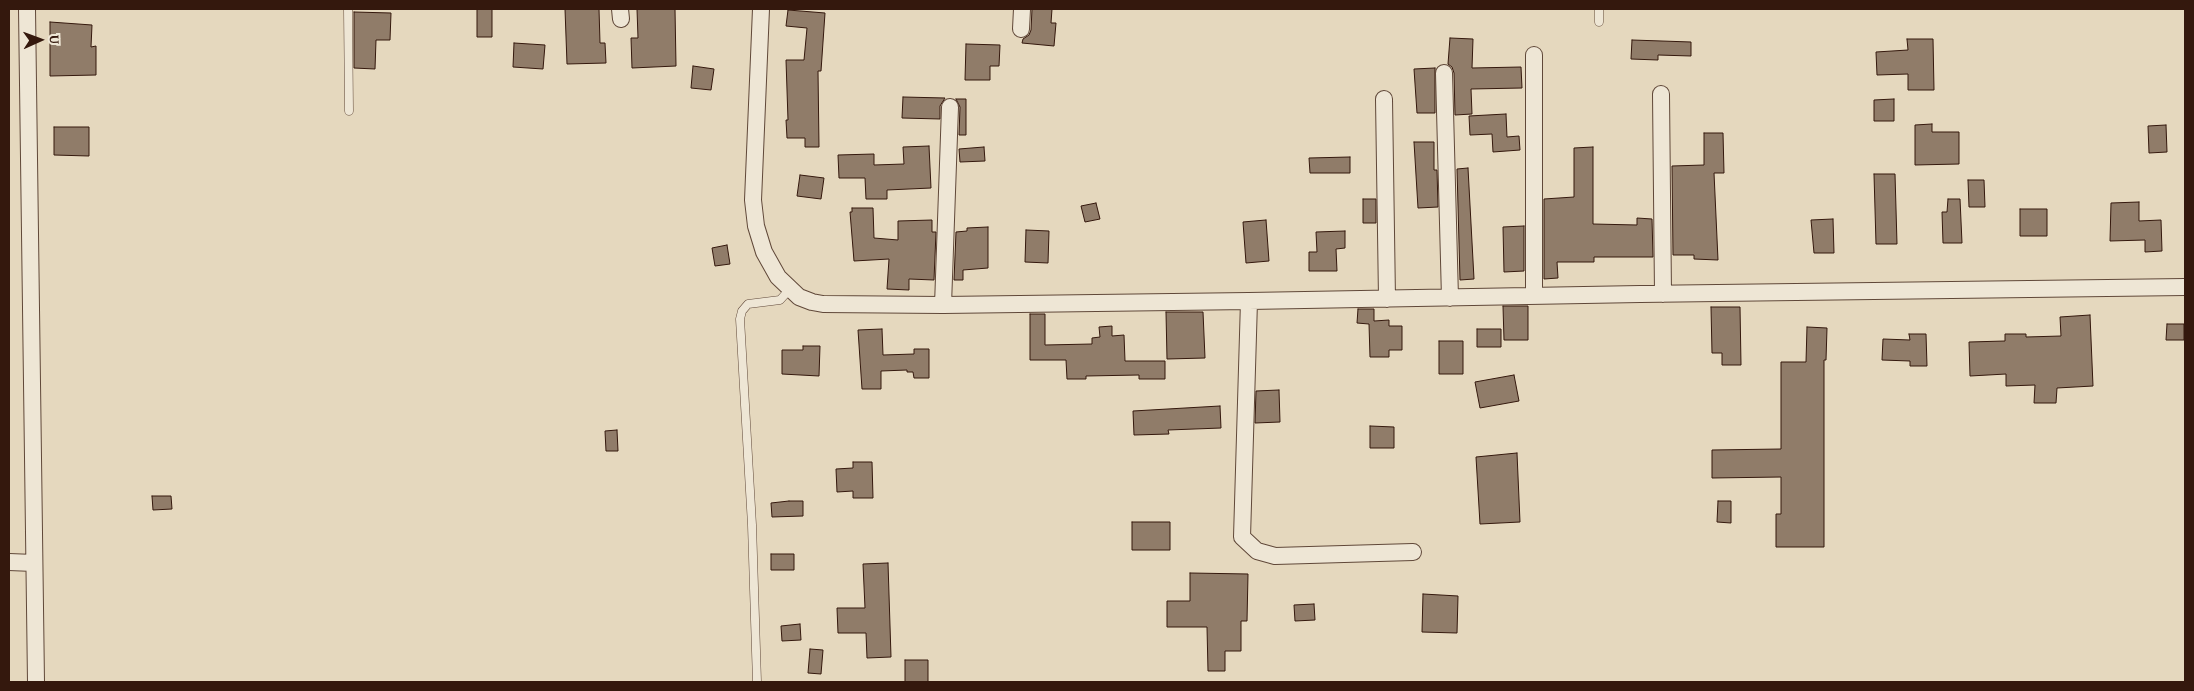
<!DOCTYPE html>
<html>
<head>
<meta charset="utf-8">
<style>
  body { margin:0 }
  #map { position:relative; width:2194px; height:691px; overflow:hidden; background:#e5d8be; font-family:"Gentium Book Plus",serif }
  canvas { display:block }
  .frame { position:absolute; inset:0; border:10px solid #34180d; pointer-events:none }
  .north { position:absolute; left:15px; top:15px; width:50px; height:50px; -webkit-text-stroke:4px #eee6d5; paint-order:stroke; rotate:88deg; font-size:14px; font-weight:700; line-height:20px; text-align:center; color:#34180d }
  .north::after { content:''; display:block; margin:auto; width:18px; height:22px; background:#34180d; clip-path:polygon(50% 0,100% 100%,50% 72%,0 100%) }
</style>
</head>
<body>
<div id="map">
<canvas width="2194" height="691"></canvas>
<div class="frame"></div>
<div class="north">U</div>
</div>
<script>
const context = document.querySelector('canvas').getContext('2d');
context.lineJoin = 'round';
function fill(path, color) { context.fillStyle = color; context.fill(path, 'evenodd'); }
const shape = rows => new Path2D(rows.map(r => 'M' + r).join(''));
function strokePath(path, color, width, dash) { context.strokeStyle = color; context.lineWidth = width; context.lineCap = dash ? 'butt' : 'round'; context.setLineDash(dash || []); context.stroke(path); }
const building = shape([
  [477,9,492,9,492,37,477,37,477,9],
  [565,9,599,9,600,43,605,43,606,63,567,64,565,9],
  [637,9,675,9,676,66,632,68,631,38,638,38,637,9],
  [1032,9,1052,9,1051,23,1056,23,1054,46,1022,43,1023,39,1029,35,1031,30,1032,9],
  [788,10,825,13,821,71,818,71,819,147,805,147,805,138,787,138,786,120,788,120,786,60,804,60,807,28,786,26,788,10],
  [354,12,391,13,390,40,376,40,375,69,354,68,354,12],
  [50,22,92,25,91,47,96,46,96,75,50,76,50,22],
  [1450,38,1473,39,1472,68,1521,67,1522,88,1471,89,1472,114,1455,115,1454,73,1452,67,1448,64,1450,38],
  [1907,39,1933,39,1934,90,1908,90,1908,74,1877,75,1876,52,1908,50,1907,39],
  [1632,40,1691,42,1691,56,1658,55,1658,60,1631,59,1632,40],
  [514,43,545,45,543,69,513,67,514,43],
  [966,44,1000,45,999,66,990,66,990,80,965,80,966,44],
  [693,66,714,69,711,90,691,88,693,66],
  [1435,68,1435,113,1417,113,1414,69,1435,68],
  [903,97,945,98,940,106,940,119,902,118,903,97],
  [956,99,966,99,966,135,959,135,960,107,956,99],
  [1894,99,1894,121,1874,121,1874,100,1894,99],
  [1506,114,1507,137,1519,136,1520,150,1493,152,1492,134,1470,135,1469,116,1506,114],
  [1932,124,1932,132,1959,132,1959,164,1915,165,1915,125,1932,124],
  [2166,125,2167,152,2149,153,2148,126,2166,125],
  [54,127,89,127,89,156,54,155,54,127],
  [1704,133,1723,133,1724,173,1714,173,1718,260,1694,259,1694,255,1673,255,1672,166,1704,165,1704,133],
  [1414,142,1434,142,1434,170,1437,170,1438,207,1418,208,1414,142],
  [929,146,931,188,887,190,887,199,866,199,865,178,839,178,838,155,874,154,874,165,904,164,903,147,929,146],
  [984,147,985,161,960,162,959,149,984,147],
  [1593,147,1593,224,1637,225,1637,218,1652,219,1653,257,1594,257,1594,262,1557,262,1558,278,1544,279,1544,199,1574,197,1574,148,1593,147],
  [1350,157,1350,173,1310,173,1309,158,1350,157],
  [1468,168,1474,279,1460,280,1457,169,1468,168],
  [1874,174,1895,174,1897,244,1876,244,1874,174],
  [800,175,824,178,821,199,797,196,800,175],
  [1968,180,1984,180,1985,207,1969,207,1968,180],
  [1363,199,1376,199,1376,223,1363,223,1363,199],
  [1948,199,1960,199,1962,243,1943,243,1942,212,1947,212,1948,199],
  [2139,202,2139,221,2161,220,2162,251,2145,252,2145,240,2110,241,2111,203,2139,202],
  [1096,203,1100,219,1085,222,1081,206,1096,203],
  [852,208,873,208,874,238,898,240,898,221,932,220,932,232,936,232,934,280,909,279,909,290,887,289,889,259,854,261,850,212,852,212,852,208],
  [2020,209,2047,209,2047,236,2020,236,2020,209],
  [1833,219,1834,253,1814,253,1811,220,1833,219],
  [1266,220,1269,261,1246,263,1243,222,1266,220],
  [1524,226,1524,271,1504,272,1503,227,1524,226],
  [988,227,988,268,963,270,963,280,954,280,956,232,967,231,967,228,988,227],
  [1026,230,1049,231,1048,263,1025,262,1026,230],
  [1345,231,1345,248,1336,249,1337,271,1309,271,1309,252,1317,252,1316,232,1345,231],
  [727,245,730,264,715,266,712,248,727,245],
  [1503,306,1528,306,1528,340,1504,340,1503,306],
  [1711,307,1740,307,1741,365,1722,365,1722,353,1712,353,1711,307],
  [1358,309,1374,309,1374,321,1389,320,1389,326,1402,326,1402,350,1389,350,1389,357,1370,357,1369,324,1357,323,1358,309],
  [1166,312,1203,312,1205,358,1167,359,1166,312],
  [1030,314,1045,314,1045,345,1092,344,1092,338,1100,337,1099,327,1112,326,1112,336,1124,335,1125,361,1165,361,1165,379,1139,379,1139,375,1086,376,1086,379,1067,379,1066,360,1030,360,1030,314],
  [2090,315,2093,386,2057,388,2056,403,2034,403,2035,385,2006,386,2006,374,1970,376,1969,342,2005,341,2005,334,2026,334,2026,337,2061,336,2060,317,2090,315],
  [2167,324,2184,324,2184,340,2166,340,2167,324],
  [1807,327,1827,328,1826,360,1824,360,1824,547,1776,547,1776,514,1781,514,1781,477,1712,478,1712,450,1781,449,1781,362,1806,362,1807,327],
  [882,329,883,355,914,354,914,349,929,349,929,378,914,378,913,372,907,372,907,370,881,371,881,389,862,389,858,330,882,329],
  [1477,329,1501,329,1501,347,1477,347,1477,329],
  [1909,334,1926,334,1927,366,1910,366,1910,361,1882,360,1883,339,1910,340,1909,334],
  [1439,341,1463,341,1463,374,1439,374,1439,341],
  [803,346,820,346,819,376,782,374,782,350,803,350,803,346],
  [1514,375,1519,401,1480,408,1475,382,1514,375],
  [1279,390,1280,422,1255,423,1256,391,1279,390],
  [1220,406,1221,428,1168,430,1169,434,1134,435,1133,411,1220,406],
  [1370,426,1394,427,1394,448,1370,448,1370,426],
  [617,430,618,451,606,451,605,431,617,430],
  [1517,453,1520,522,1480,524,1476,457,1517,453],
  [853,462,872,462,873,498,853,498,853,491,837,492,836,469,853,468,853,462],
  [152,496,171,496,172,509,153,510,152,496],
  [789,501,803,501,803,516,772,517,771,503,789,501],
  [1718,501,1731,501,1731,523,1717,522,1718,501],
  [1132,522,1170,522,1170,550,1132,550,1132,522],
  [771,554,794,554,794,570,771,570,771,554],
  [888,563,891,657,867,658,866,633,838,633,837,608,865,608,863,564,888,563],
  [1190,573,1248,574,1247,621,1241,621,1241,651,1225,651,1225,671,1208,671,1207,627,1167,627,1167,601,1190,601,1190,573],
  [1423,594,1458,596,1457,633,1422,632,1423,594],
  [1314,604,1315,620,1295,621,1294,605,1314,604],
  [800,624,801,640,782,641,781,626,800,624],
  [810,649,823,650,821,674,808,673,810,649],
  [905,660,928,660,928,682,905,682,905,660]
]);
fill(building, '#907c69');
strokePath(building, '#34180d', 1);
const lane = shape([
  [348,9,349,111],
  [1599,22,1599,9],
  [757,682,752,525,740,319,742,311,748,304,780,300,790,289]
]);
const street = shape([
  [27,9,36,682],
  [620,9,621,19],
  [761,9,753,200,756,226,764,252,778,277,799,297,812,302,823,304,943,305,1249,301,1640,294,2185,287],
  [1021,29,1022,9],
  [1444,73,1450,298],
  [1661,94,1663,294],
  [1384,99,1387,299],
  [1534,295,1534,55],
  [1249,301,1242,537,1257,551,1275,556,1413,552],
  [943,305,950,107],
  [9,562,34,563]
]);
strokePath(lane, '#604839', 9);
strokePath(street, '#604839', 18);
strokePath(lane, '#eee6d5', 8);
strokePath(street, '#eee6d5', 16);
</script>
</body>
</html>
